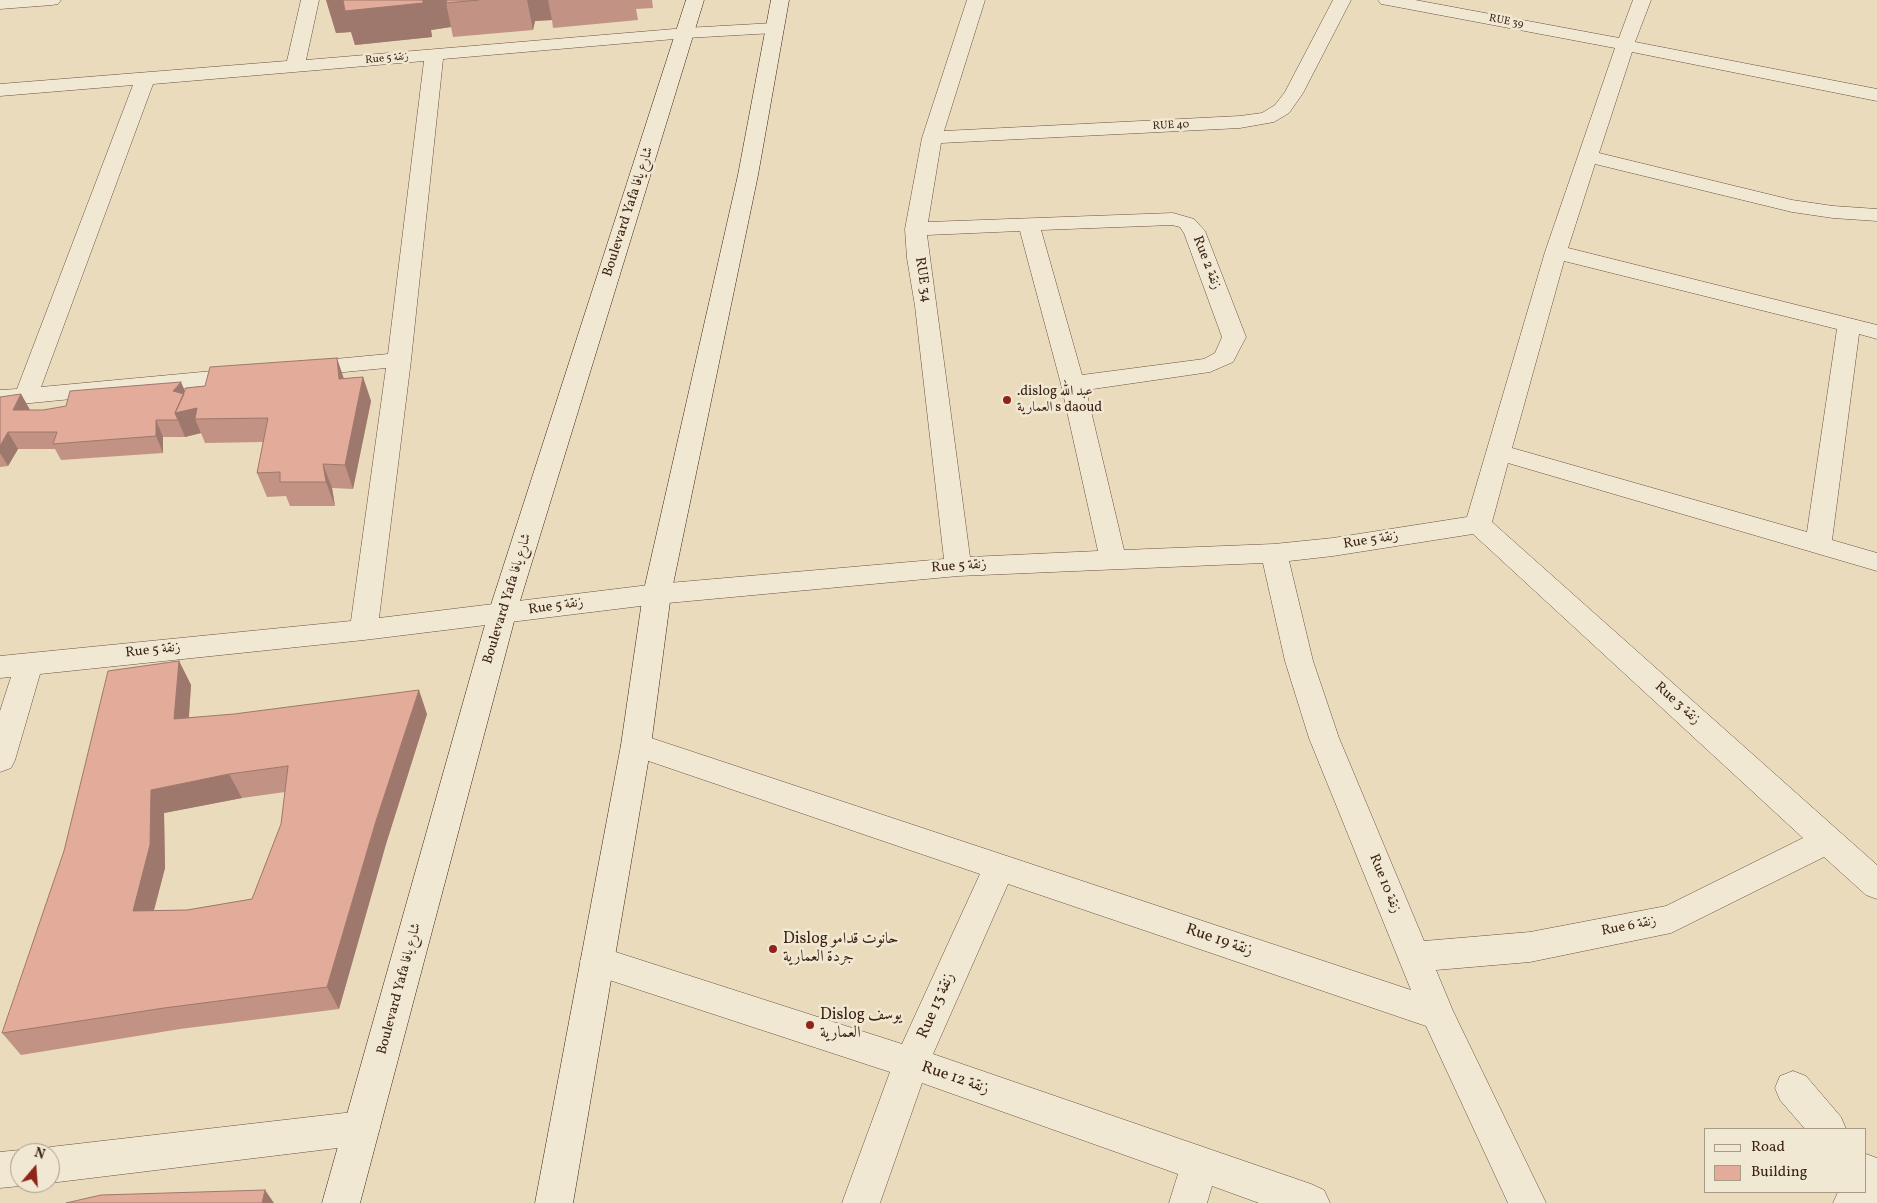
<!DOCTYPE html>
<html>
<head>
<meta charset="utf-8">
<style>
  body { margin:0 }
  #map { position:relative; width:1877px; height:1203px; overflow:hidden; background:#eadbbd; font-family:Vollkorn,serif }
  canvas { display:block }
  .legend { position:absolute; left:1704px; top:1128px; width:162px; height:65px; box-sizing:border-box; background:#f1e8d4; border:1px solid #a99987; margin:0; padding:6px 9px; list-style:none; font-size:15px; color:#3c2313 }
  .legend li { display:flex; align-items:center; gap:10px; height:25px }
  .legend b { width:25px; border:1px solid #a99987 }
  .north { position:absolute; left:10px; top:1143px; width:50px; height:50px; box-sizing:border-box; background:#f1e8d4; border:1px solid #a99987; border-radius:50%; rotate:18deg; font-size:14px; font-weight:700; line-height:20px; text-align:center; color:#3c2313 }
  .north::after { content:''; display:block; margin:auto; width:18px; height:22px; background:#8f2418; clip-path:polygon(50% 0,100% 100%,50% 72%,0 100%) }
</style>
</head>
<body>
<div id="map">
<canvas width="1877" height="1203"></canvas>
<ul class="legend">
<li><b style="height:6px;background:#f1e8d4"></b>Road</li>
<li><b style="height:14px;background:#e2ab9a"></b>Building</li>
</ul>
<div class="north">N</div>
</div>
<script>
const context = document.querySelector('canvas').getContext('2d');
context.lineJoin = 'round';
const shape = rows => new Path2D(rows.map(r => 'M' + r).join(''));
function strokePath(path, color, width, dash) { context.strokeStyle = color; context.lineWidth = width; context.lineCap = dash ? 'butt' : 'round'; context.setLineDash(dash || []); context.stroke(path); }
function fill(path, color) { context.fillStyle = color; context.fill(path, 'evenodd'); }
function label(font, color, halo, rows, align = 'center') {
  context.font = font + ' Vollkorn,Amiri,serif'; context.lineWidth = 5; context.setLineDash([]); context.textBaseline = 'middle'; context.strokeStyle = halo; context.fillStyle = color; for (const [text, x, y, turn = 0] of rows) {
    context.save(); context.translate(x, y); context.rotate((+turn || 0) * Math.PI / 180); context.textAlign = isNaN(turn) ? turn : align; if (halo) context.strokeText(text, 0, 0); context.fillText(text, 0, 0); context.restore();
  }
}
const street = shape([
  [0,0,61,0,58,4,52,5,0,9,0,0],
  [301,0,319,0,306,60,686,28,774,23,780,24,783,28,780,32,774,33,686,38,443,59,411,360,379,618,657,584,944,559,915,306,907,258,905,229,922,138,967,0,985,0,944,131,1240,116,1262,113,1275,105,1285,92,1333,0,1351,0,1303,93,1289,113,1274,122,1240,128,941,143,928,222,1173,213,1194,219,1205,231,1246,337,1233,362,1210,372,1086,390,1124,550,1274,544,1333,538,1467,517,1545,252,1615,48,1387,5,1381,4,1378,0,1415,0,1619,38,1633,0,1651,0,1635,42,1877,89,1877,101,1632,52,1599,153,1792,200,1833,206,1877,209,1877,221,1833,218,1792,212,1595,164,1568,248,1877,325,1877,339,1859,334,1832,540,1877,553,1877,571,1508,463,1492,522,1877,865,1877,899,1866,895,1824,857,1671,933,1530,962,1436,970,1453,1011,1546,1203,1508,1203,1426,1026,1008,884,933,1054,1311,1184,1324,1190,1330,1203,1259,1203,1212,1186,1207,1203,1169,1203,1178,1174,922,1083,880,1203,842,1203,890,1072,597,976,585,971,580,961,585,951,597,946,902,1044,980,874,625,753,621,745,625,737,636,733,1411,990,1309,738,1285,661,1263,563,958,576,657,604,364,640,40,674,15,760,11,768,0,772,0,711,11,677,0,678,0,656,351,621,386,368,303,376,295,374,291,369,295,364,303,362,388,354,424,61,153,84,41,387,245,368,253,370,257,375,253,380,245,382,0,406,0,390,17,389,133,85,0,96,0,84,287,61,301,0],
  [1172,225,1180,227,1184,233,1222,337,1215,353,1204,359,1082,375,1041,230,1172,225],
  [1020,231,1061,384,1098,551,970,557,927,235,1020,231],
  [1564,261,1837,329,1807,532,1512,448,1564,261],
  [1473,534,1803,838,1666,906,1530,932,1424,941,1339,738,1313,661,1289,561,1333,556,1473,534],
  [1793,1071,1806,1076,1841,1117,1846,1129,1805,1129,1780,1100,1775,1088,1780,1076,1793,1071],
  [362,1111,375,1116,380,1128,375,1140,362,1145,50,1183,50,1153,37,1153,50,1147,362,1111],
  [20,1150,27,1153,20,1153,20,1183,27,1183,20,1186,0,1188,0,1152,20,1150],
  [1866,1154,1877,1158,1877,1203,1833,1203,1838,1192,1866,1192,1866,1154]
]);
const secondary = shape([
  [686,0,704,0,516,614,360,1203,322,1203,488,614,686,0],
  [771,0,789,0,758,175,671,594,651,745,573,1203,535,1203,621,745,643,594,738,175,771,0]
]);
strokePath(street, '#68513e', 1);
strokePath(secondary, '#3c2313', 1);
fill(street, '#f1e8d4');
fill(secondary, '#f1e8d4');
fill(shape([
  [326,0,652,0,653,8,636,9,638,20,553,28,552,20,535,21,533,30,453,37,451,27,431,30,432,37,355,45,351,32,336,33],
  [363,377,371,401,353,489,332,488,335,506,290,506,286,496,267,497,257,473,263,442,205,443,201,433,185,437,163,437,163,453,61,460,55,449,18,449,8,466,0,467,0,397,21,394,30,410,43,410,185,390],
  [179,661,191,685,189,717,427,714,386,844,339,1009,180,1029,21,1055,2,1033],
  [285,792,281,824,252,899,187,910,154,910,165,868,164,813,242,798]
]), '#c29384');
fill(shape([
  [326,0,454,0,446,3,451,27,431,30,432,37,355,45,351,32,336,33],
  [527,0,548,0,552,20,535,21,533,30],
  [337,358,345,382,339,379],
  [363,377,371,401,353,489,345,465],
  [181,382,188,398,197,408,195,419,201,433,185,437,175,413,173,391],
  [21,394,30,410,13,410],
  [156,420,163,437,163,453,156,436],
  [8,432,18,449,8,466,0,453,0,446],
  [323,464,332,488,335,506,326,482],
  [179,661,191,685,187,742,174,719],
  [419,690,427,714,386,844,339,1009,327,987,376,821],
  [229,774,242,798,164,813,165,868,148,933,133,911,151,790],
  [265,1190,274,1203,262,1203]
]), '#9e786c');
const building = shape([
  [343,0,423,0,423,3,345,11,343,0],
  [447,0,479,0,446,3,447,0],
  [337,358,339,379,363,377,345,465,323,464,326,482,280,482,280,472,257,473,268,418,195,419,197,408,175,413,186,388,205,386,210,367,337,358],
  [181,382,173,391,184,394,175,413,178,420,156,420,156,436,53,444,57,432,8,432,0,446,0,397,21,394,13,410,43,410,66,406,70,391,181,382],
  [179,661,174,719,234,714,419,690,376,821,327,987,164,1008,2,1033,64,851,108,671,179,661],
  [288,766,281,824,252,899,187,910,133,911,150,845,151,790,229,774,288,766],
  [265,1190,262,1203,66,1203,101,1195,265,1190]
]);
fill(building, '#e2ab9a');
strokePath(building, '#9e786c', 1);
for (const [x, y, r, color] of [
  [1007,400,5,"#8f2418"],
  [773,949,5,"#8f2418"],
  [810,1025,5,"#8f2418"]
]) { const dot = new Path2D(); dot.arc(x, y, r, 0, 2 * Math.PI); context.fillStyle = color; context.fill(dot); strokePath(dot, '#f1e8d4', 2); }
label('11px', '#3c2313', '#f1e8d4', [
  ["RUE 39",1506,22,11],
  ["Rue 5 زنقة",387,59,-5],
  ["RUE 40",1171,126,-3]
]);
label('14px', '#3c2313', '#f1e8d4', [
  ["Boulevard Yafa شارع يافا",629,212,-72],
  ["Rue 2 زنقة",1206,263,69],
  ["RUE 34",922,280,81],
  ["Rue 5 زنقة",1371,541,-9],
  ["Rue 5 زنقة",959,567,-4],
  ["Boulevard Yafa شارع يافا",508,599,-73],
  ["Rue 5 زنقة",556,607,-8],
  ["Rue 5 زنقة",153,651,-6],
  ["Rue 3 زنقة",1677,704,42],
  ["Rue 10 زنقة",1384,884,68],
  ["Rue 6 زنقة",1629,927,-11],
  ["Boulevard Yafa شارع يافا",400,989,-75]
]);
label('14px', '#3c2313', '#f1e8d4', [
  [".dislog عبد الله",1017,392],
  ["العمارية s daoud",1017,408]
], 'left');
label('16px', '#3c2313', '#f1e8d4', [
  ["Dislog حانوت قدامو",783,940],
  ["جردة العمارية",783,958],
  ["Dislog يوسف",820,1016],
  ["العمارية",820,1034]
], 'left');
label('16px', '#3c2313', '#f1e8d4', [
  ["Rue 19 زنقة",1219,941,19],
  ["Rue 13 زنقة",937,1006,-66],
  ["Rue 12 زنقة",955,1079,19]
]);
</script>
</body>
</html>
